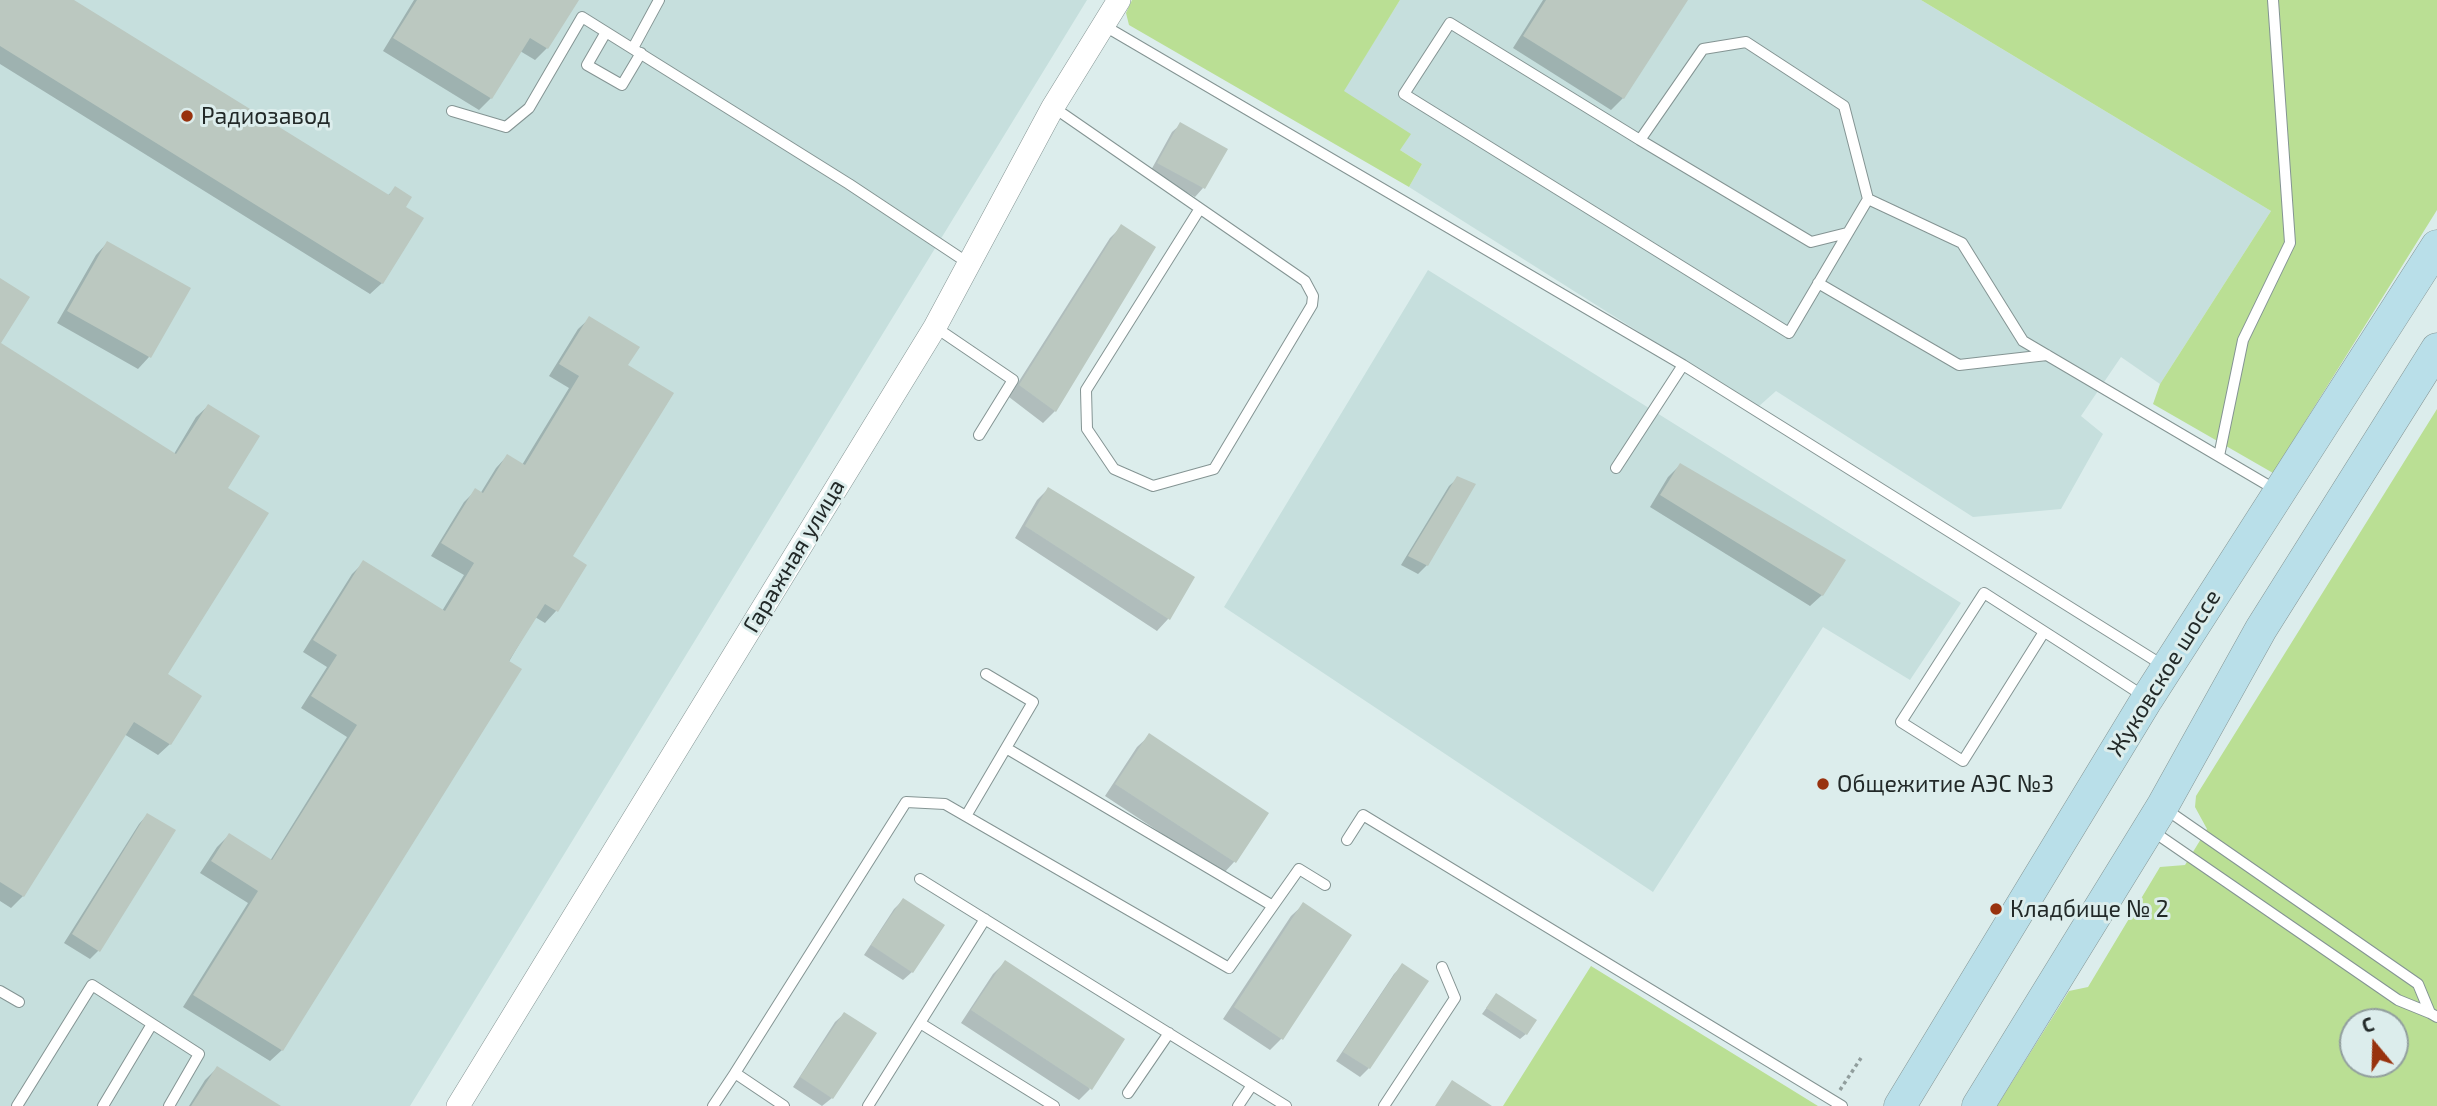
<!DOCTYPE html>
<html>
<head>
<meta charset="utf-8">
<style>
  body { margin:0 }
  #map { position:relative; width:2437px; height:1106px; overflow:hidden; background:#dcedec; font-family:"Exo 2",sans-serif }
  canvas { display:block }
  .north { position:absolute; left:2339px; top:1008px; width:70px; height:70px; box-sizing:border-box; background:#dcedec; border:2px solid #929f9e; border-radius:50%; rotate:341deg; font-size:19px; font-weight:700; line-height:28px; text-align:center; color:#222928 }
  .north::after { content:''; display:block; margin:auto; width:24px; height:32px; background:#98320e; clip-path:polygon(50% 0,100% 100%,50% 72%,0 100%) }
</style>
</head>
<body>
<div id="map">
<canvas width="2437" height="1106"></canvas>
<div class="north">С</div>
</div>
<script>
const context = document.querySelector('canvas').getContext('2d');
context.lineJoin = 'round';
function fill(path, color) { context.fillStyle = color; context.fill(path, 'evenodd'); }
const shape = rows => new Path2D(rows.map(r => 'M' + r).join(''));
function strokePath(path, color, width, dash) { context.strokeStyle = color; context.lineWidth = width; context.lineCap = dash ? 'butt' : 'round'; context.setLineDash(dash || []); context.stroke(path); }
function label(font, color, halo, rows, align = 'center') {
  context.font = font + ' "Exo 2",sans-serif'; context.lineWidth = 6; context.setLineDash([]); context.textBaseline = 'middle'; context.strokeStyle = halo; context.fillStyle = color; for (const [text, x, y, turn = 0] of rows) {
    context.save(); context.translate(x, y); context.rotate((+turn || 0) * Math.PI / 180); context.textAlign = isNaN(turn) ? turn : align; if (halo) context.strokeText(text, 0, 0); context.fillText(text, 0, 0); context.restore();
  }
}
fill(shape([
  [0,0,1087,0,410,1106,0,1106],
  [1400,0,1921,0,2271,211,2160,384,2121,357,2081,416,2103,434,2061,509,1973,517,1776,391,1758,407,1409,187,1422,164,1400,150,1343,91],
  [1428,270,1961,603,1910,680,1823,627,1653,892,1224,607]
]), '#c6dfdd');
fill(shape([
  [1132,0,1400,0,1344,91,1411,134,1400,150,1422,164,1409,187,1129,25,1126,13],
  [1921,0,2437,0,2437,210,2273,473,2153,404,2160,384,2271,211],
  [2437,409,2437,1106,1997,1106,2069,991,2088,987,2160,867,2185,865,2207,829,2195,807,2196,796],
  [2353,1022,2395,1022,2395,1064,2353,1064],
  [1591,966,1818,1106,1503,1106]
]), '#badf94');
fill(shape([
  [0,0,71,0,387,196,395,189,403,207,382,283,370,294,0,64],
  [414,0,575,0,547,48,535,60,520,51,491,98,479,110,383,51],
  [1543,0,1686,0,1623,98,1611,110,1513,48],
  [1181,124,1203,188,1195,197,1150,172,1172,132],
  [1122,226,1055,411,1043,423,1009,397,1110,238],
  [107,243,149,357,138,369,57,323,96,255],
  [590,318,626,366,571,557,585,565,556,611,545,623,535,617,282,1050,270,1061,183,1007,248,903,200,873,217,847,229,835,270,861,347,737,301,708,327,667,303,652,352,574,363,563,442,611,464,575,431,556,464,502,475,491,480,494,496,468,507,456,522,465,569,388,549,376,578,329],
  [0,345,174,454,196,417,208,406,225,488,165,675,170,744,158,755,124,734,23,896,11,908,0,901],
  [1680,465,1822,595,1810,606,1650,507,1668,477],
  [1458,478,1427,565,1418,574,1401,565,1449,486],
  [1048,489,1192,577,1168,619,1157,631,1015,538,1037,500],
  [1149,736,1267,813,1234,862,1223,874,1105,796,1137,747],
  [147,815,98,951,90,959,64,943,139,824],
  [903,900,912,972,903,980,864,955,894,909],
  [1303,905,1282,1038,1270,1050,1223,1019,1291,916],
  [1005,962,1090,1089,1079,1100,961,1023,993,974],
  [1402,966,1369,1068,1360,1077,1336,1061,1394,974],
  [1496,995,1526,1034,1520,1039,1482,1014],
  [844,1014,832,1098,822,1106,793,1087,835,1022],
  [217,1068,278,1106,189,1106,205,1080]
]), '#0003');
fill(shape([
  [0,0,74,0,389,195,395,186,412,197,406,207,424,218,383,284,0,46],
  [417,0,579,0,548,49,530,38,492,99,393,38],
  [1546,0,1688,0,1624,99,1523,36],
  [1180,122,1228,149,1205,189,1157,163],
  [1121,224,1156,247,1056,412,1019,385],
  [107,241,191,288,151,358,67,311],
  [0,278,30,297,1,343,176,454,208,404,260,436,228,488,269,513,168,674,202,696,171,745,134,722,24,897,0,882],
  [589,316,640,347,628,365,674,393,573,556,587,565,558,612,545,604,509,661,522,669,283,1051,193,995,258,891,211,861,229,833,272,860,357,725,311,696,337,655,313,640,363,560,445,611,474,563,441,543,475,488,483,493,507,454,525,465,579,376,559,364],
  [1680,463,1846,560,1823,596,1660,495],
  [1457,476,1476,484,1428,566,1408,556],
  [1048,487,1195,577,1170,620,1025,526],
  [1149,733,1269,813,1236,863,1115,784],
  [147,813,176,830,100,952,72,934],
  [903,898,945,925,913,973,871,945],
  [1303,902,1352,935,1283,1040,1234,1007],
  [1005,960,1125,1039,1092,1090,971,1010],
  [1402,963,1429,981,1370,1069,1343,1052],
  [1496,993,1537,1020,1527,1035,1486,1008],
  [844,1012,877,1033,833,1099,800,1077],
  [217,1066,281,1106,191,1106],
  [1452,1080,1492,1106,1435,1106]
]), '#bbc8c0');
const service = shape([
  [1103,25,1683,365,2164,666],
  [606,32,587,65,622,85,641,53],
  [633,48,659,0],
  [1053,107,1305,281,1313,296,1312,305,1214,469,1153,486,1114,469,1087,429,1086,390,1199,210],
  [452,111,506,127,529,108,582,17,849,184,968,263],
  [1640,140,1811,242,1847,233],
  [1868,199,1789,333,1404,94,1450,23,1640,140,1703,49,1746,42,1844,106,1868,199,1962,243,2023,341,2276,490],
  [1818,283,1959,365,2047,355],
  [935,327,1013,380,979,435],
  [2219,456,2243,340,2290,243,2273,0],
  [1616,468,1683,365],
  [2044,632,1963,761,1901,722,1984,593,2065,645,2145,697],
  [1006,748,1273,906],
  [2164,808,2418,984,2430,1013,2437,1017],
  [966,816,1033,702,986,674],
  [2151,830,2398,1000,2430,1013],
  [1347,840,1363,815,1842,1106],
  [920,879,1286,1106],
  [0,991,19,1002],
  [920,1023,1054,1106],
  [1128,1093,1169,1033],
  [17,1106,92,985,199,1054,169,1106],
  [103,1106,152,1024],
  [713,1106,735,1073],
  [784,1106,735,1073,906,802,945,804,1229,968,1299,869,1325,885],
  [868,1106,985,919],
  [1238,1106,1252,1085],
  [1384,1106,1455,998,1442,967]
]);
const minor = shape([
  [458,1106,935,327,1053,107,1119,0]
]);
const secondary = shape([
  [1900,1106,2147,699,2437,246],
  [1978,1106,2162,807,2261,629,2437,349]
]);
strokePath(service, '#849493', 12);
strokePath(minor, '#849493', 24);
strokePath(secondary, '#849493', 33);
strokePath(shape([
  [1840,1090,1861,1058]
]), '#919e9d', 3.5, [3.5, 3.5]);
strokePath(service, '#fff', 10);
strokePath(minor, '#fff', 23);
strokePath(secondary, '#b9dfe9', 32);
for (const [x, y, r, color] of [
  [187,116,7,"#98320e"],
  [1823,784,7,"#98320e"],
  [1996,909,7,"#98320e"]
]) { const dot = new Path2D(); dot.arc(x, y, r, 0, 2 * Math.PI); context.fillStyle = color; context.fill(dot); strokePath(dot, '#dcedec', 2.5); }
label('23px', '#222928', '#dcedec', [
  ["Радиозавод",201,116],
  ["Общежитие АЭС №3",1837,784],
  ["Кладбище № 2",2010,909]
], 'left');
label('23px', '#222928', '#dcedec', [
  ["Гаражная улица",794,556,-59],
  ["Жуковское шоссе",2164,673,-58]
]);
</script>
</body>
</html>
